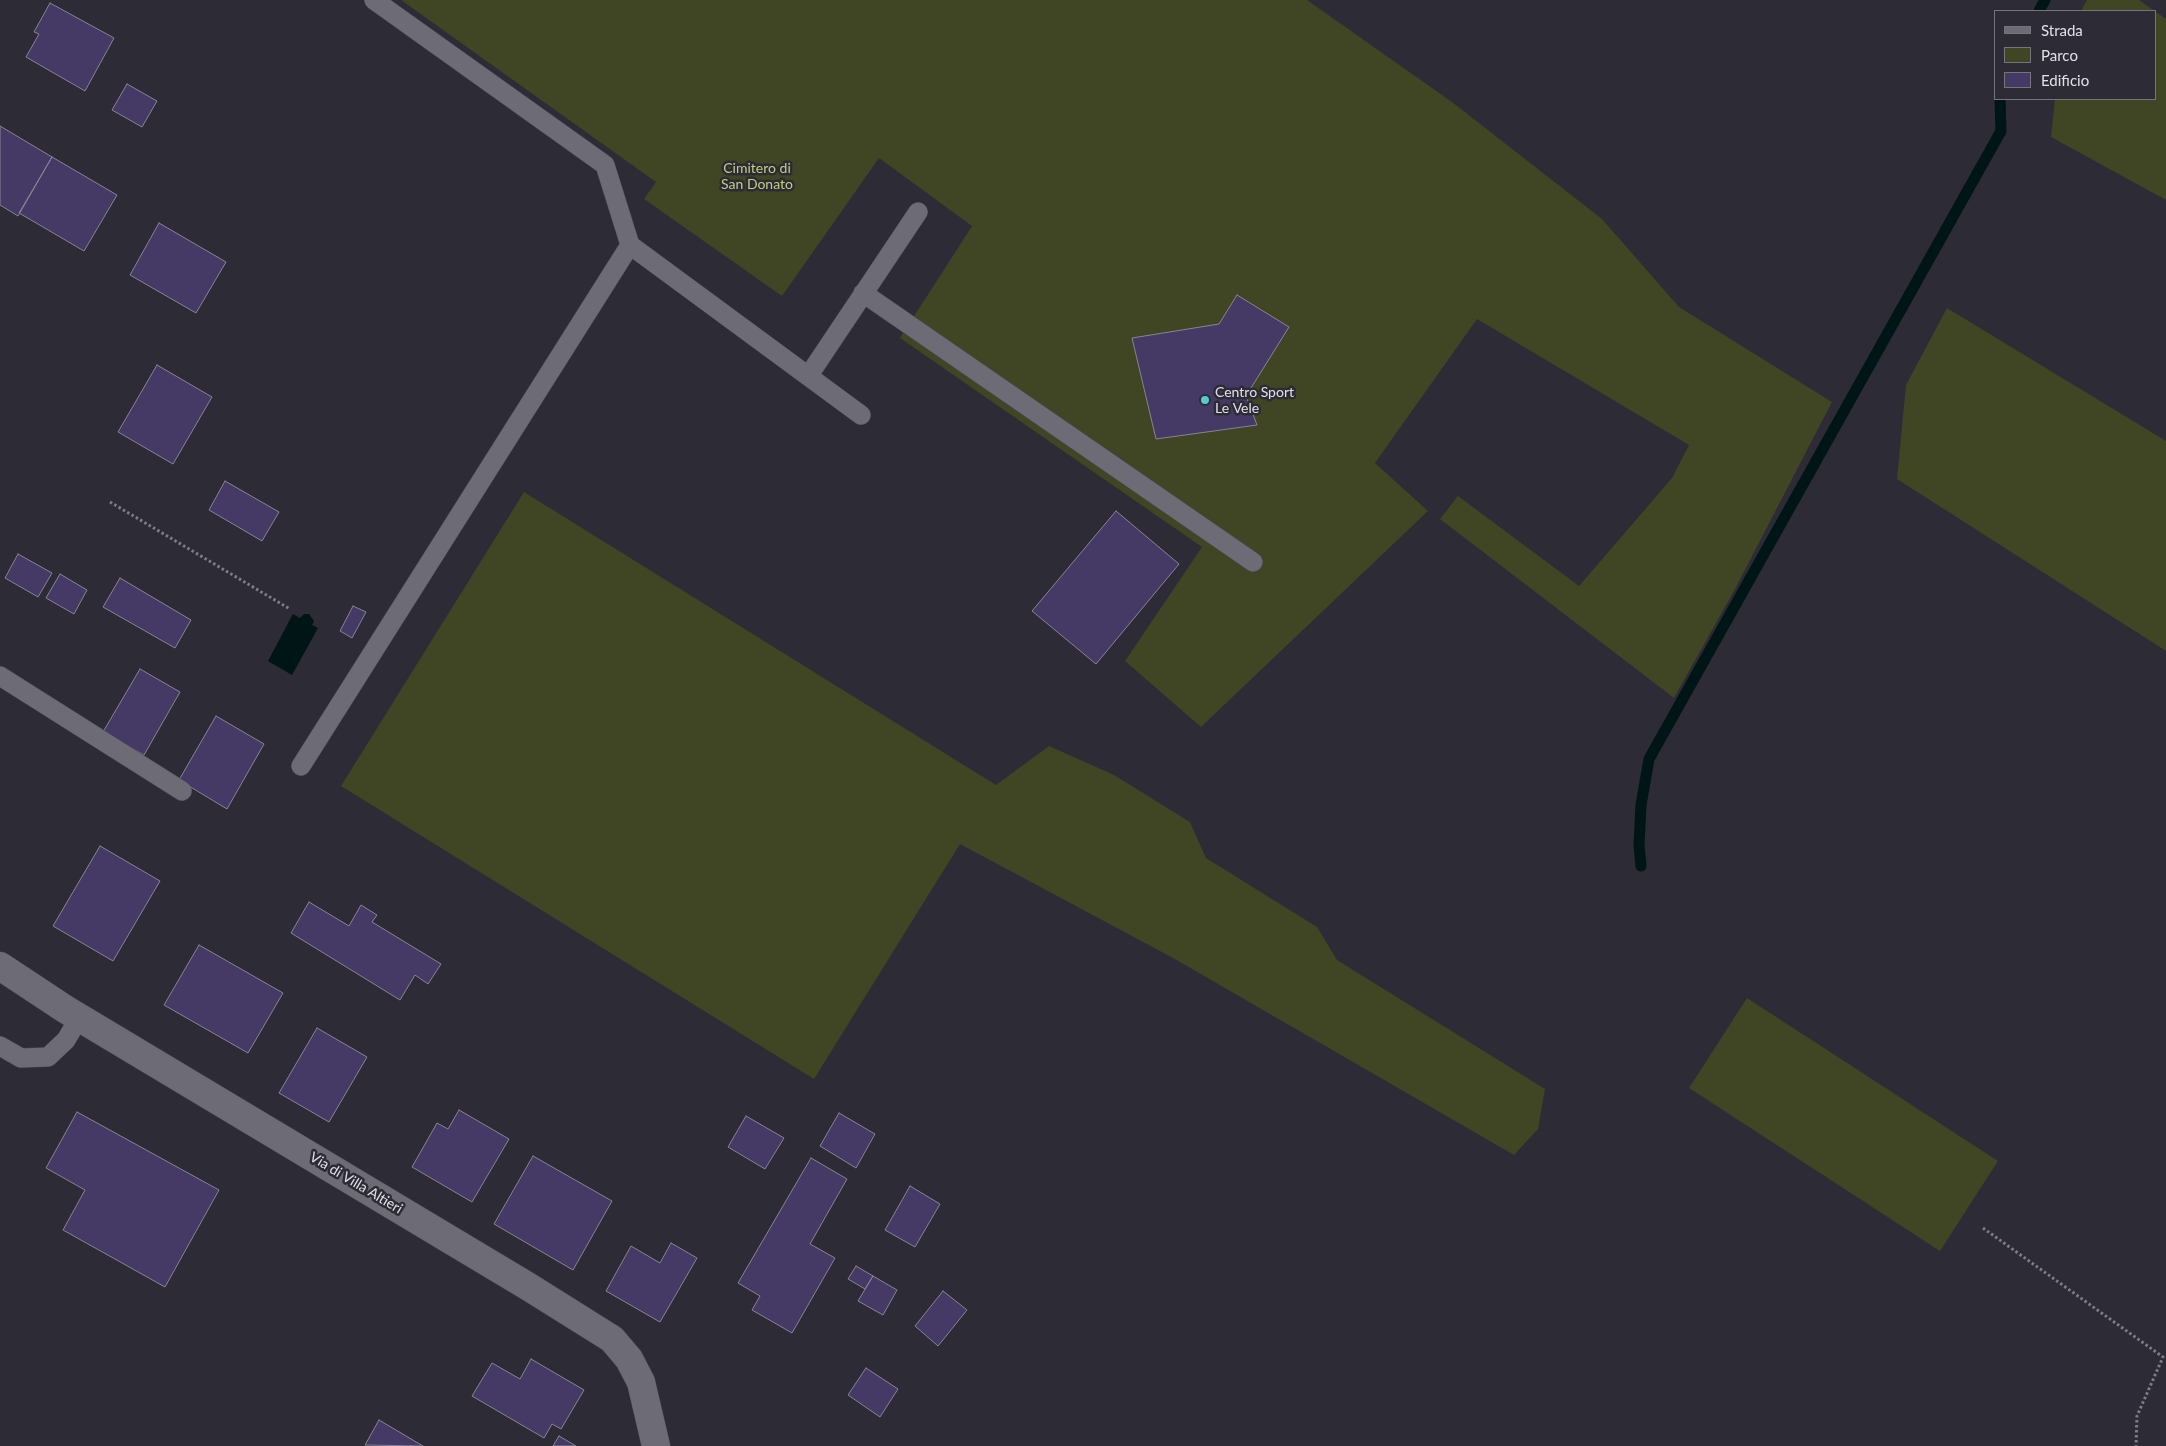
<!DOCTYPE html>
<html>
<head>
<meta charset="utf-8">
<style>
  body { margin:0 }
  #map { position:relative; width:2166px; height:1446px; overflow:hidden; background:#2d2b35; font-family:Lato,sans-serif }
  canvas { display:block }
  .legend { position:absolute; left:1994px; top:10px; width:162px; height:90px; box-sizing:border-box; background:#2d2b35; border:1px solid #75737c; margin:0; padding:6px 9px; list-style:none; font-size:15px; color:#e2e0e7 }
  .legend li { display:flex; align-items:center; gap:10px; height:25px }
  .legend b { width:25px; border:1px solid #75737c }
</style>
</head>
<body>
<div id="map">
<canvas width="2166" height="1446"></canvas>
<ul class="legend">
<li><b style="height:6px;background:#6d6b76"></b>Strada</li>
<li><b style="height:14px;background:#404524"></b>Parco</li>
<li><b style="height:14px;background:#453a66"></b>Edificio</li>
</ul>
</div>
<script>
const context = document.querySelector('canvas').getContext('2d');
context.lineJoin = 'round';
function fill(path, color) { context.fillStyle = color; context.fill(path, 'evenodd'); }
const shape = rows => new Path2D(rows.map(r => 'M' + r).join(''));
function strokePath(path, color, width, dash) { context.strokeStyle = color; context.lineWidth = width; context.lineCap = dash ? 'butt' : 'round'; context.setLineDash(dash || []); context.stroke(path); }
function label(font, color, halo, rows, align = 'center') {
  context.font = font + ' Lato,sans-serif'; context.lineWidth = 5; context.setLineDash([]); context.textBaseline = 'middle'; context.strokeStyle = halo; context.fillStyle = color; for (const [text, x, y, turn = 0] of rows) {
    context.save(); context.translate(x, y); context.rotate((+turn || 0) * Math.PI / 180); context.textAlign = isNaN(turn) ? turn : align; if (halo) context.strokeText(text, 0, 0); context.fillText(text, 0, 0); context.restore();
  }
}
fill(shape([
  [401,0,1307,0,1452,102,1602,219,1679,307,1832,402,1735,589,1674,698,1440,519,1458,496,1579,586,1672,478,1689,445,1477,319,1375,463,1428,511,1201,727,1125,661,1202,547,900,338,972,226,879,158,782,296,644,199,656,182],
  [2087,0,2139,0,2166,19,2166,200,2051,137,2055,99,2155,99,2155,11,2081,11],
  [1947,308,2166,441,2166,651,1897,479,1906,385],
  [524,492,996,785,1049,746,1114,775,1190,822,1206,858,1317,927,1337,960,1545,1089,1538,1129,1514,1155,1173,958,960,844,814,1079,341,786],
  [1747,998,1998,1161,1940,1251,1689,1088]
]), '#404524');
fill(shape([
  [293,614,300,618,304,614,309,614,314,621,312,625,318,628,292,675,268,661]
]), '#001516');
strokePath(shape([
  [2039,11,2045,0],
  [1641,866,1639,845,1641,805,1649,759,2001,131,2000,99]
]), '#001516', 11);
const building = shape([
  [50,3,114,38,85,91,26,57,39,34,34,32,50,3],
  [127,84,157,101,142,127,112,110,127,84],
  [0,126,52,157,18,216,0,205,0,126],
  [52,157,117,195,84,251,19,213,52,157],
  [159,223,226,262,196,313,130,275,159,223],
  [1237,295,1289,327,1246,396,1257,425,1156,439,1132,338,1219,324,1237,295],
  [157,365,212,397,173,464,118,432,157,365],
  [225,481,279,512,262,541,209,510,225,481],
  [1116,511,1179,564,1096,664,1032,611,1116,511],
  [18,554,52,573,38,597,5,578,18,554],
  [60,574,87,590,74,614,46,598,60,574],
  [120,578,191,620,175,648,103,607,120,578],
  [353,606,366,612,352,638,340,631,353,606],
  [140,669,180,692,144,755,103,732,140,669],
  [216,716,264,744,227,809,179,780,216,716],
  [100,846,160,881,113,961,53,926,100,846],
  [309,902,349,926,361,905,377,915,372,922,441,964,428,984,415,975,400,1000,291,933,309,902],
  [199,945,283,993,248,1053,164,1005,199,945],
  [317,1028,367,1057,329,1122,279,1093,317,1028],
  [459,1110,509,1139,472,1202,412,1167,437,1123,448,1129,459,1110],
  [77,1112,219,1190,165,1287,63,1230,85,1190,46,1168,77,1112],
  [839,1113,875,1134,856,1168,820,1146,839,1113],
  [746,1116,784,1138,765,1169,728,1147,746,1116],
  [533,1156,612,1201,573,1270,494,1224,533,1156],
  [811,1158,847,1179,810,1244,835,1258,792,1333,752,1310,760,1296,738,1283,811,1158],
  [910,1186,940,1204,915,1247,885,1230,910,1186],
  [671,1243,697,1258,660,1322,606,1291,631,1246,660,1263,671,1243],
  [856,1266,873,1276,865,1289,848,1279,856,1266],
  [873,1276,897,1290,883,1315,858,1301,873,1276],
  [943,1291,967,1310,938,1346,915,1326,943,1291],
  [531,1359,584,1390,561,1429,552,1424,544,1438,472,1396,492,1363,520,1379,531,1359],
  [866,1368,898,1389,880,1417,848,1395,866,1368],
  [379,1420,423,1446,365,1445,379,1420],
  [559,1436,576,1446,553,1446,559,1436]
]);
fill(building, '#453a66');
strokePath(building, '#878591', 1);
const service = shape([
  [630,245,861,415],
  [863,293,1253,562],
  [809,375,918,212],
  [0,676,182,791],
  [301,766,630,245,605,165,374,0],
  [0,1046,21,1058,48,1057,66,1040,79,1018]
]);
const minor = shape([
  [0,966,65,1009,529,1287,612,1339,629,1359,641,1382,656,1446]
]);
strokePath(service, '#4a4851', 20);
strokePath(minor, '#4a4851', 29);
strokePath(shape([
  [110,502,290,609],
  [1983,1228,2163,1357,2137,1416,2136,1446]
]), '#7e7c85', 3, [2.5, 2.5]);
strokePath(service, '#6d6b76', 19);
strokePath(minor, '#6d6b76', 28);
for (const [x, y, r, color] of [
  [1205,400,5,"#53cdcb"]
]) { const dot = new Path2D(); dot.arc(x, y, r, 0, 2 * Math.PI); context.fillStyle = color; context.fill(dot); strokePath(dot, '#2d2b35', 2); }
label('14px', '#c1ce7d', '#2d2b35', [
  ["Cimitero di",757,168],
  ["San Donato",757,184]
]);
label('14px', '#e2e0e7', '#2d2b35', [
  ["Centro Sport",1215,392],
  ["Le Vele",1215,408]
], 'left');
label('14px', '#e2e0e7', '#2d2b35', [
  ["Via di Villa Altieri",356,1183,31]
]);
</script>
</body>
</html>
